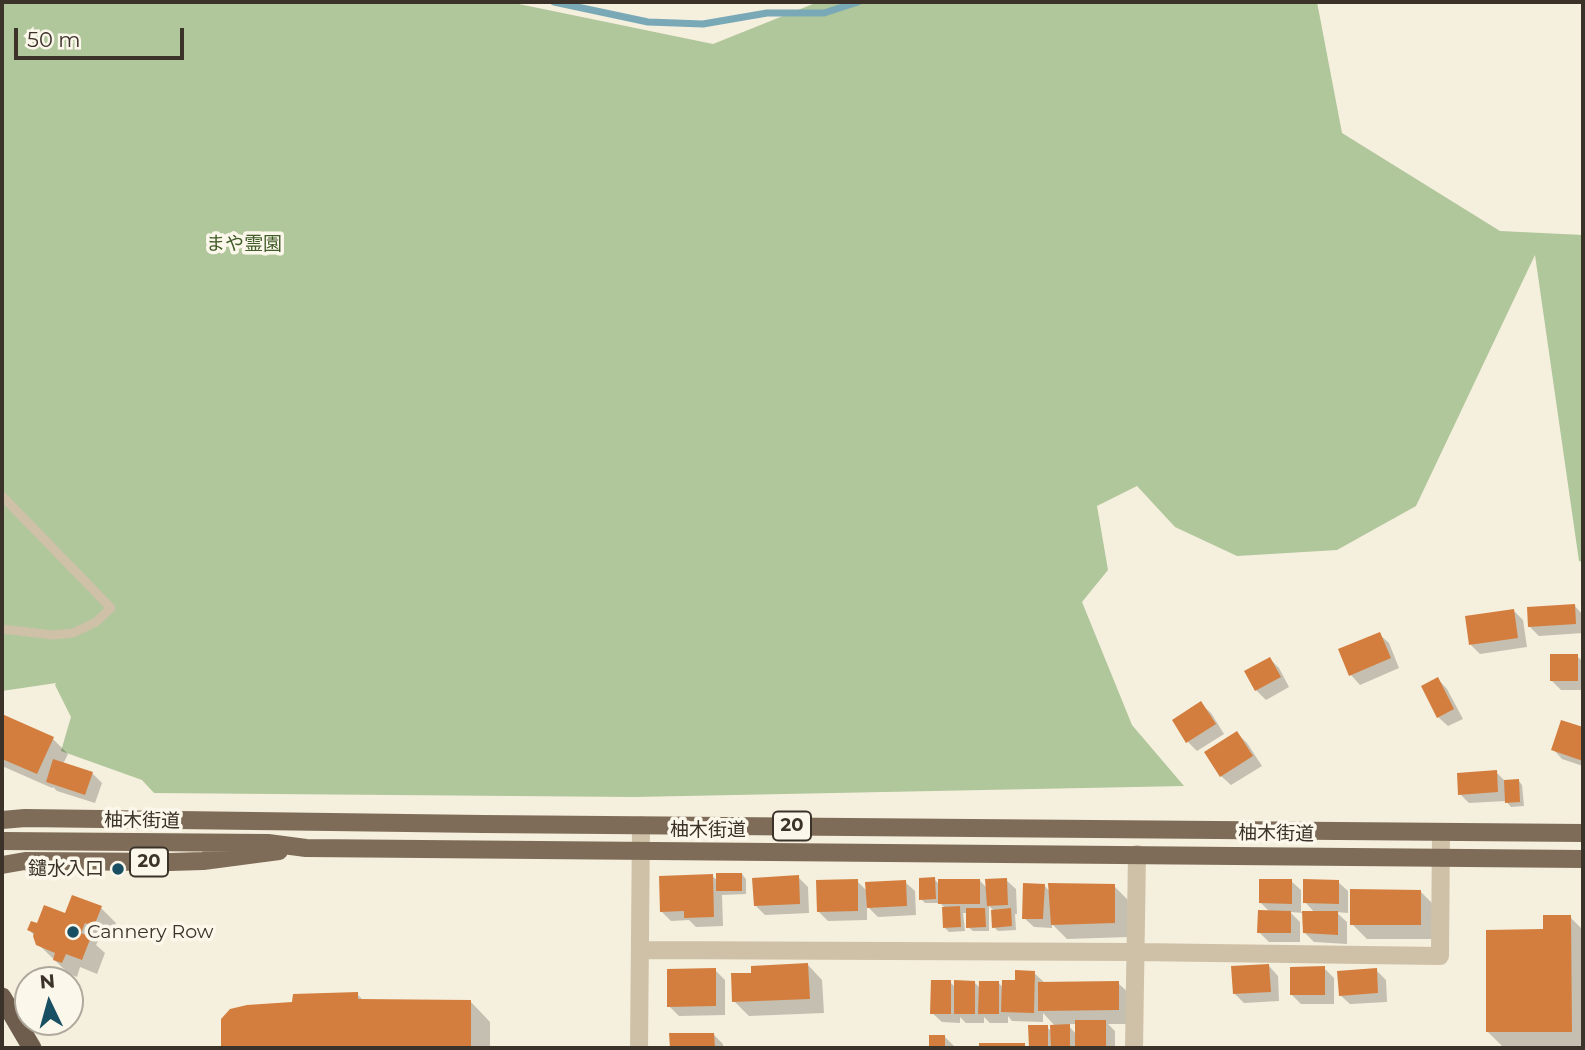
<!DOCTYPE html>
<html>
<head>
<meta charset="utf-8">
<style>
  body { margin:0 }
  #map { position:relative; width:1585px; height:1050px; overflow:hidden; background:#f5efdd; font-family:Montserrat,sans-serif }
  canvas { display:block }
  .frame { position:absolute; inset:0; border:4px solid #3b3229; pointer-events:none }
  .north { position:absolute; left:14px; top:966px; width:70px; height:70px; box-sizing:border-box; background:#fcf7eb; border:2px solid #afa89d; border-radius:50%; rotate:355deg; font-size:19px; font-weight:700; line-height:28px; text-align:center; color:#3b3229 }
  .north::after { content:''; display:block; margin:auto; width:24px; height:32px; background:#194f62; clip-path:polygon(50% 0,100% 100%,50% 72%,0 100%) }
  .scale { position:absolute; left:14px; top:28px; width:170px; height:32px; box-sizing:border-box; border:4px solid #3b3229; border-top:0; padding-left:9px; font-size:21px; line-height:24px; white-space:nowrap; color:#3b3229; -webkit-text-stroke:5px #fcf7eb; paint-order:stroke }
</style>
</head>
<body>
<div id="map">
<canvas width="1585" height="1050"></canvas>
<div class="frame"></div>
<div class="north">N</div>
<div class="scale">50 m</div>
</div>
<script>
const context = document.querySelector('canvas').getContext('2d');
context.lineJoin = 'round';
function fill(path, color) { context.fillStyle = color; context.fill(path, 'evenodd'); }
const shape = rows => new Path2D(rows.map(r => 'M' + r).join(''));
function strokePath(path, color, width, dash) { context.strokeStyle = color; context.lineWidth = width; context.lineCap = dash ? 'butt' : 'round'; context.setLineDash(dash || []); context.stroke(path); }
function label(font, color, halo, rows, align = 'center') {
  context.font = font + ' Montserrat,"Noto Sans JP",sans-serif'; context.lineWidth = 7; context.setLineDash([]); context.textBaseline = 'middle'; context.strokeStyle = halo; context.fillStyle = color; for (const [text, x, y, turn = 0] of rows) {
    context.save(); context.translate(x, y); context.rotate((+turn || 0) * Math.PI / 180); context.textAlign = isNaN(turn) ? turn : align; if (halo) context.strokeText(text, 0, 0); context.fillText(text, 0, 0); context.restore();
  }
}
fill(shape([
  [2,2,509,2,713,44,818,2,1317,2,1342,133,1500,231,1583,235,1583,562,1579,561,1535,255,1416,506,1337,550,1237,556,1175,527,1137,486,1097,506,1108,570,1082,602,1132,725,1184,786,634,797,154,793,142,780,61,751,71,717,55,685,56,683,2,691]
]), '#b0c69b');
fill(shape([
  [1574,605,1583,615,1583,633,1539,636,1530,627],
  [1513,610,1523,620,1527,647,1480,654,1471,645],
  [1379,634,1389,643,1399,668,1360,685,1351,675],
  [1577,656,1583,662,1583,690,1561,690,1552,681],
  [1270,659,1279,668,1289,687,1266,700,1256,690],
  [1438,679,1447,689,1463,719,1448,726,1438,717],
  [1201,704,1211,713,1224,734,1197,751,1188,742],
  [2,716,53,739,68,754,63,764,92,773,102,783,95,803,57,791,53,787,52,788,2,766],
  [1562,722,1583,729,1583,766,1562,759,1553,749],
  [1237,733,1247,743,1262,766,1231,785,1221,776],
  [1496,772,1505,781,1518,780,1522,785,1524,806,1511,807,1506,801,1469,803,1460,794],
  [742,874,746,879,746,894,722,895,723,926,696,927,689,920,671,921,661,911,712,876,718,881],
  [798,877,808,887,809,913,765,915,755,905],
  [934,879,940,885,980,881,988,889,1006,880,1016,889,1017,914,1015,914,1016,930,998,931,994,927,993,910,989,906,989,931,973,931,968,927,968,913,963,913,965,931,949,932,945,928,944,907,940,903,925,903,921,899],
  [857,881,867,891,905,882,915,891,916,915,878,917,867,906,867,920,828,921,818,911],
  [1291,881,1301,890,1301,912,1315,913,1305,902,1338,882,1348,891,1348,913,1336,912,1347,922,1347,944,1314,942,1304,932,1304,913,1290,912,1300,922,1300,942,1269,942,1259,932,1270,912,1260,902],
  [1044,885,1050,892,1114,886,1129,901,1129,937,1067,939,1052,924,1052,928,1034,927,1024,918],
  [1420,891,1435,906,1435,939,1367,939,1352,924],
  [101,908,116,923,109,940,100,937,96,945,105,953,97,974,80,967,77,977,69,974,38,944,34,935,29,930,66,915],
  [1570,917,1583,930,1583,1048,1504,1048,1488,1032,1545,931],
  [808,965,822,980,824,1013,749,1016,734,1001,753,974],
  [1269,966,1278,976,1279,1001,1244,1003,1234,993],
  [1324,968,1334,978,1334,1004,1301,1004,1292,995],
  [715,970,725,980,725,1015,679,1016,669,1006],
  [1376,970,1386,980,1387,1002,1350,1004,1340,995],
  [1034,973,1044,982,1118,983,1133,997,1133,1024,1108,1024,1115,1031,1115,1048,1030,1048,1030,1027,1047,1027,1052,1032,1056,1027,1043,1013,1043,1022,1012,1021,1008,1016,1008,1023,990,1023,984,1017,984,1023,966,1023,960,1017,960,1023,942,1022,932,1013,950,982,956,988,974,982,980,988,998,982,1003,988],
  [1067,1024,1076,1024,1076,1034],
  [357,994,363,1000,471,1002,490,1022,490,1048,223,1048,223,1020],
  [671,1035,714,1035,723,1044,723,1048,671,1048],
  [944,1036,954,1046,954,1048,931,1048,931,1037]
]), '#0003');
strokePath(shape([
  [554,2,648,22,703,24,767,13,824,13,858,2]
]), '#79a8b6', 7);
fill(shape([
  [1575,604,1576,624,1528,627,1527,607],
  [1514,609,1518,638,1469,645,1465,616],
  [1380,632,1391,658,1349,676,1338,649],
  [1550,654,1578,654,1578,681,1550,681],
  [1270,657,1281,677,1255,691,1244,671],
  [1438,677,1454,709,1437,718,1421,686],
  [1201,701,1216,724,1186,743,1172,720],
  [2,714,54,737,37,774,2,759],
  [1561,720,1583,727,1583,761,1551,750],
  [1237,731,1253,756,1220,777,1204,752],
  [53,759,93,772,85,795,46,782],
  [1497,770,1498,792,1458,795,1457,773],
  [1519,779,1520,802,1505,803,1504,780],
  [716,873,742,873,742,891,716,891],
  [713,874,714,917,684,918,684,911,660,912,659,876],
  [799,875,800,904,754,906,752,878],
  [935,877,936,899,919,900,919,878],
  [1007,878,1008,905,987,906,985,879],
  [858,879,858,911,817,912,816,880],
  [938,879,980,879,980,904,938,904],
  [1259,879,1292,879,1292,904,1259,903],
  [1303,879,1339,880,1339,904,1303,903],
  [906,880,907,906,867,908,865,882],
  [1023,883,1045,884,1043,919,1022,919],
  [1048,883,1115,884,1115,923,1051,925],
  [1350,889,1421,890,1421,925,1350,925],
  [72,895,102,906,94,926,85,923,81,933,91,937,82,960,66,954,62,963,53,960,55,953,36,945,33,936,34,933,27,930,31,921,37,923,44,905,65,913],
  [960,906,961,927,943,928,942,907],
  [966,908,985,908,986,927,966,928],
  [1011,908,1012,926,992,928,991,910],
  [1258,910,1291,911,1291,933,1257,933],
  [1302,911,1338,911,1338,935,1303,933],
  [1543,915,1571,915,1572,1032,1486,1032,1486,930,1543,929],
  [808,963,810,999,732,1002,731,973,751,973,751,966],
  [1269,964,1271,992,1233,994,1231,966],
  [1325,966,1325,995,1290,995,1290,967],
  [716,968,716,1006,667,1007,667,969],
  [1377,968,1378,993,1339,996,1337,971],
  [1015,970,1035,971,1034,1013,1001,1012,1002,980,1015,980],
  [931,980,951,980,951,1014,930,1014],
  [954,980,975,981,975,1014,954,1014],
  [979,981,999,981,999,1014,978,1014],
  [1119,981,1119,1010,1038,1011,1038,982],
  [358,992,358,999,471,1000,471,1048,221,1048,221,1019,230,1009,247,1005,292,1002,293,994],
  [1075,1020,1106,1020,1106,1048,1075,1048],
  [1070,1024,1070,1048,1051,1048,1050,1025],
  [1028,1025,1048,1025,1048,1048,1029,1048],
  [669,1033,714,1033,715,1048,670,1048],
  [929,1035,945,1035,945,1048,929,1048],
  [979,1043,1025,1043,1025,1048,979,1048]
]), '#d37e3e');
strokePath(shape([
  [2,496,111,608,96,622,73,633,53,635,2,629]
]), '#cfc1a8', 9);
strokePath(shape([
  [640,950,1136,952,1440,956,1441,832],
  [639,1048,641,825],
  [1134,1048,1137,854]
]), '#cfc1a8', 18);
strokePath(shape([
  [2,820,25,818,483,824,1583,833],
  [2,841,268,843,306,848,1583,859],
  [2,865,25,861,170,862,203,861,279,851]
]), '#7e6c58', 18);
strokePath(shape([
  [2,997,32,1048]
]), '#6e5d4c', 19);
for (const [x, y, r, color] of [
  [118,869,7,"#194f62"],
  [73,932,7,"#194f62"]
]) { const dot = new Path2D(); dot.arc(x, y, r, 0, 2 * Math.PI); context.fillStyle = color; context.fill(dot); strokePath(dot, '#fcf7eb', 2.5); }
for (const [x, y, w] of [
  [792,826,38],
  [149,862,38]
]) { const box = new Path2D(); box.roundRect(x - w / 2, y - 14.5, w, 29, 5); context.fillStyle = '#fcf7eb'; context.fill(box); strokePath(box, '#3b3229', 2); }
label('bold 18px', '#3b3229', null, [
  ["20",792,826],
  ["20",149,862]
]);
label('19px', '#405c29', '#fcf7eb', [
  ["まや霊園",244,244]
]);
label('19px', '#3b3229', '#fcf7eb', [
  ["柚木街道",142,821,1],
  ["柚木街道",708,830],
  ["柚木街道",1276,834,1]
]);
label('19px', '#3b3229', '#fcf7eb', [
  ["鑓水入口",104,869],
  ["Cannery Row",87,932,"left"]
], 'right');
</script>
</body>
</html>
